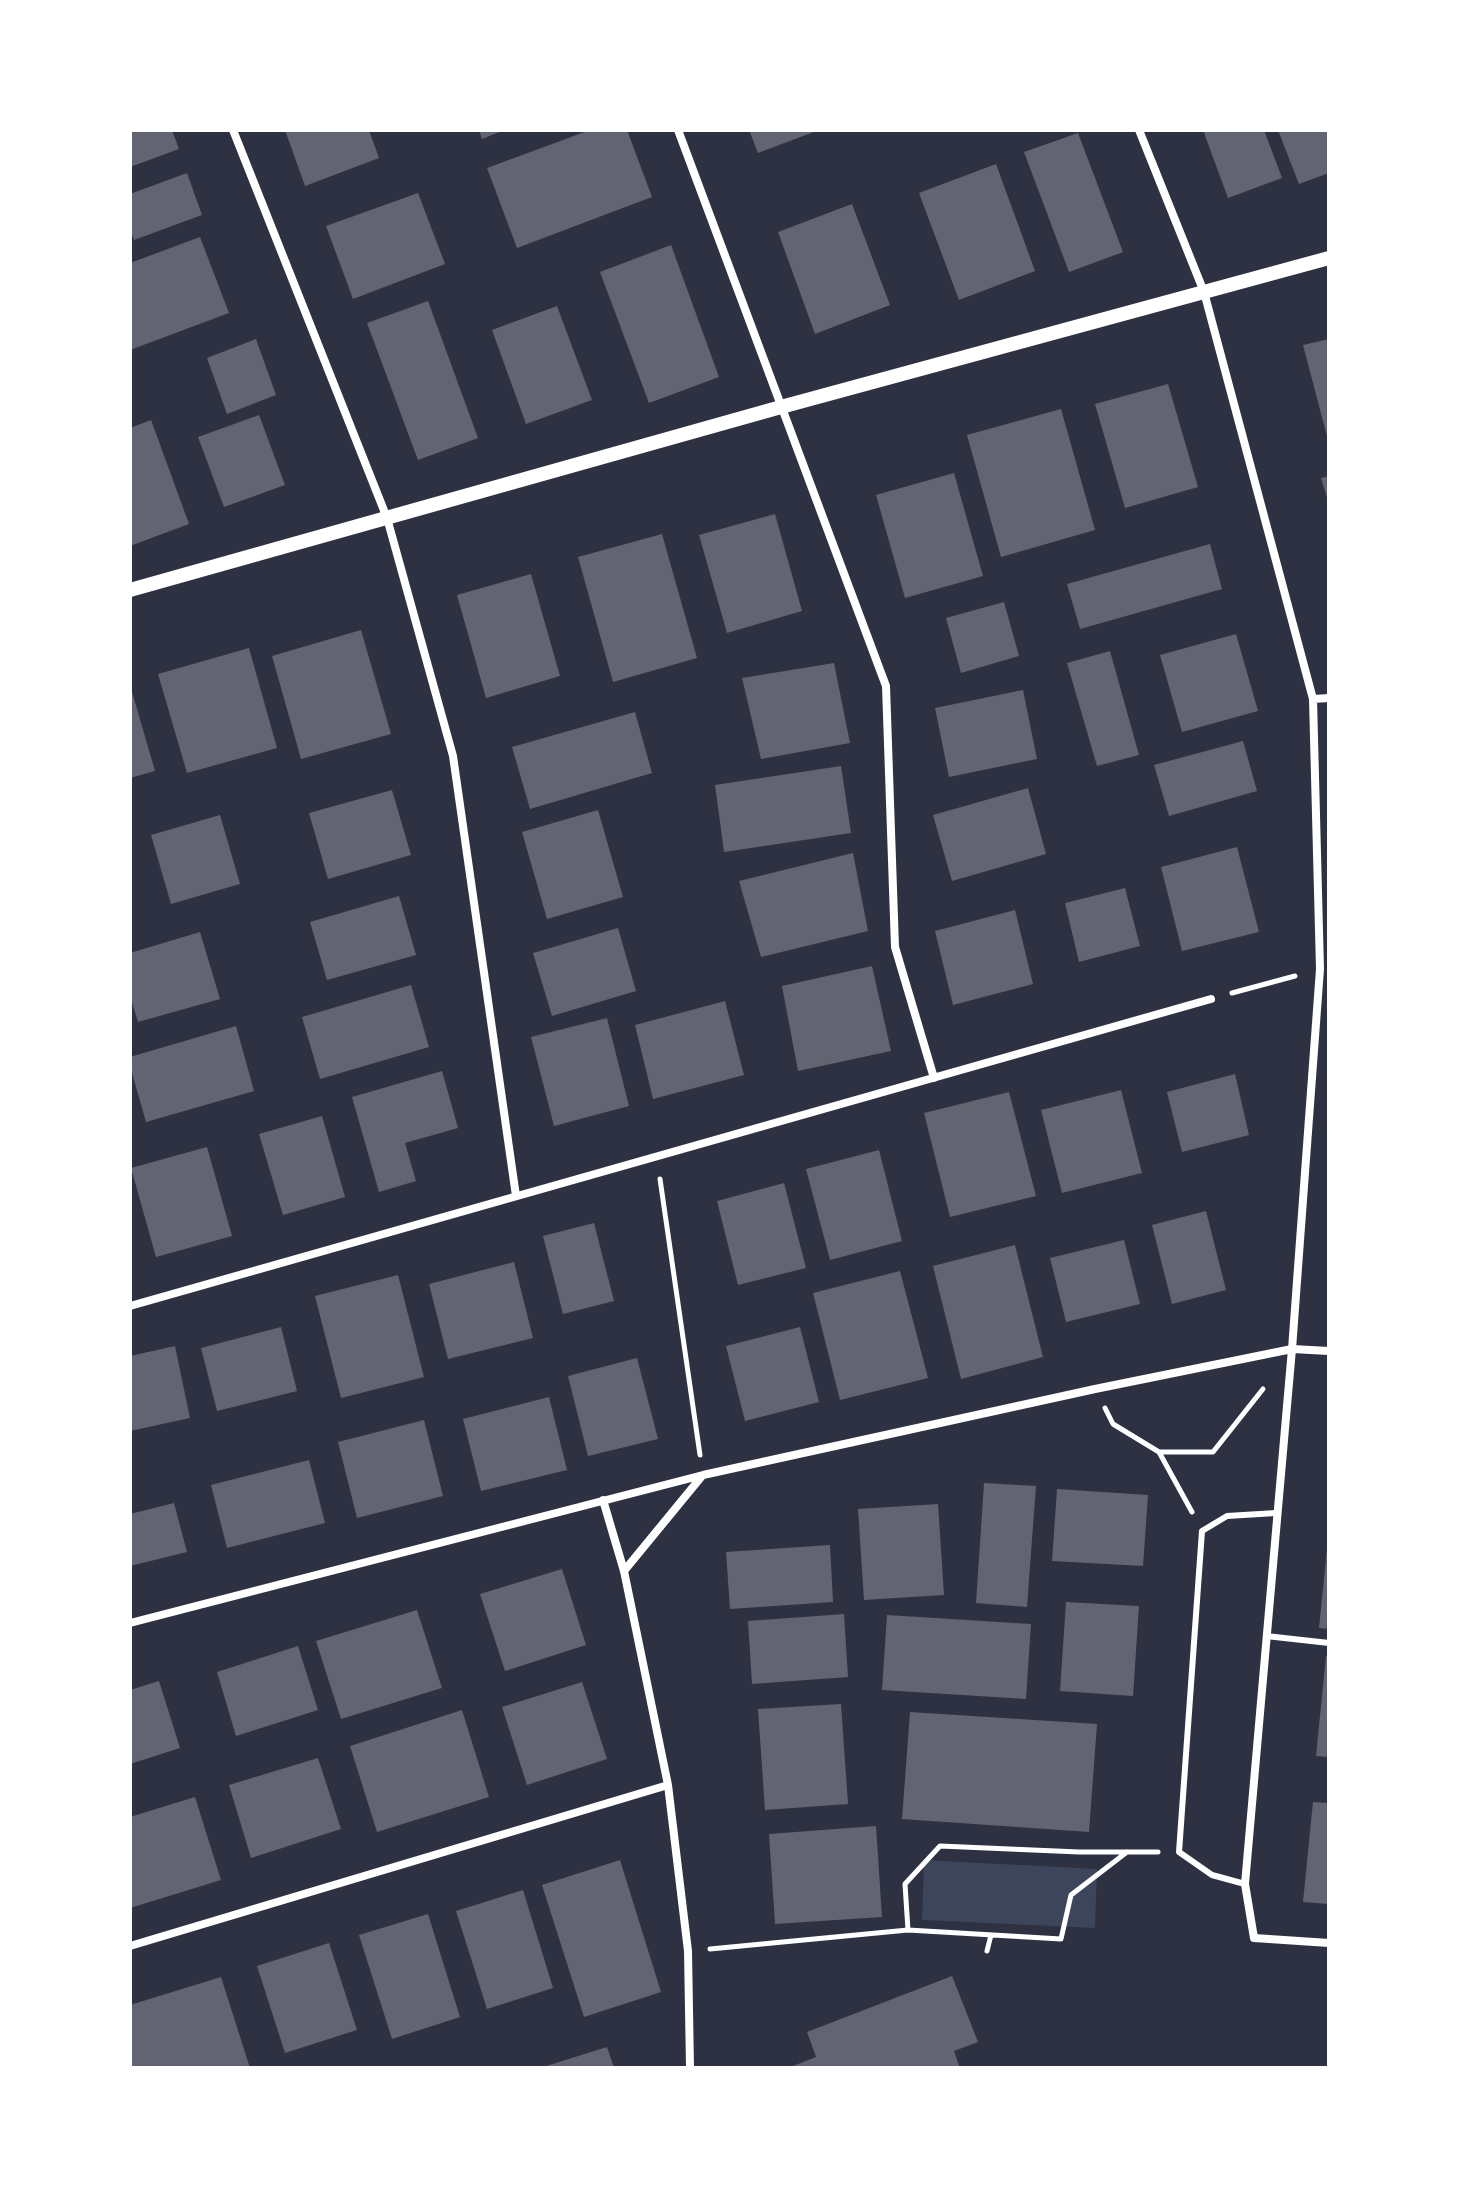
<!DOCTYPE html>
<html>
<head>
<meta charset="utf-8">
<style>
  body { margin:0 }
  #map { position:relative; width:1459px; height:2198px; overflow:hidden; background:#2d3142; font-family:Mulish,sans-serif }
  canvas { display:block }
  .frame { position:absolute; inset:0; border:132px solid #fff; pointer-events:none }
</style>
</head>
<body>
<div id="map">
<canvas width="1459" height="2198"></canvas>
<div class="frame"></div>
</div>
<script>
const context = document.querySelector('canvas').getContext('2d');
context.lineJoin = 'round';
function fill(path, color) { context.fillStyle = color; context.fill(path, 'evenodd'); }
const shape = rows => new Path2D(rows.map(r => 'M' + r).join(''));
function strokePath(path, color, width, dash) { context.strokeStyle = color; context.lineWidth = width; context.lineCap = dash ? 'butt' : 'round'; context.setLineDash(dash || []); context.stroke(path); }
fill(shape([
  [924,1860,1097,1869,1095,1928,922,1920]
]), '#3c4559');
fill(shape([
  [130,130,172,130,179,149,130,167],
  [285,130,369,130,379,158,305,186],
  [479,130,504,130,482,139],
  [590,130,627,130,652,197,517,248,487,168],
  [749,130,819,130,758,153],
  [1203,130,1264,130,1282,178,1228,198],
  [1278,130,1329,130,1329,173,1299,184],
  [1078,133,1123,252,1069,272,1024,152],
  [996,164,1035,271,959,300,919,193],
  [187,173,202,215,134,240,130,229,130,194],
  [418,193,445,264,353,299,326,226],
  [852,204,890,305,815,334,778,232],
  [200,237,229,313,130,350,130,263],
  [671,245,719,377,649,403,600,272],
  [428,301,478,438,418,460,367,323],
  [557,306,592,400,526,424,492,330],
  [256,339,276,395,227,414,207,358],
  [1329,339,1329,440,1328,440,1303,345],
  [1168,384,1198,487,1125,508,1095,404],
  [1061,409,1095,530,1001,557,967,435],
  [259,415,285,485,224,507,198,437],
  [151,420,189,524,130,546,130,428],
  [954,473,983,576,905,598,876,495],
  [1329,476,1329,501,1328,501,1321,478],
  [775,514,802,611,727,633,699,535],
  [662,534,697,658,613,682,578,557],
  [1210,544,1222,589,1080,629,1067,584],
  [531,574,560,676,486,698,457,595],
  [1004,602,1019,656,961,673,946,618],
  [361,630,391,734,301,759,272,656],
  [1236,634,1258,711,1182,732,1160,655],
  [249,648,277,748,187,773,158,674],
  [1110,651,1139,755,1097,766,1067,663],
  [834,663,850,743,761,759,742,678],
  [130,685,155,771,130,778],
  [1023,690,1037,759,949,777,935,708],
  [635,712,652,773,530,809,512,747],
  [1243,741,1257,791,1169,816,1154,765],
  [841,766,851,833,724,852,715,785],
  [1028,788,1046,854,952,881,933,815],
  [392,790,411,855,328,879,309,813],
  [598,810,623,897,547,919,522,832],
  [220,815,240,884,171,904,151,835],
  [1237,847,1259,932,1182,951,1161,867],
  [853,853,868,931,761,957,739,881],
  [1125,888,1140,946,1079,962,1065,903],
  [399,896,416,955,327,980,310,922],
  [1015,910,1033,984,953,1005,935,931],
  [618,928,636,991,552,1016,533,953],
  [200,932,220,999,138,1022,130,996,130,953],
  [872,966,891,1051,798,1071,782,986],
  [411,985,429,1047,320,1079,302,1017],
  [725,1001,744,1075,653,1099,635,1025],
  [607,1018,629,1106,554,1126,531,1037],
  [236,1026,254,1091,146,1122,130,1066,130,1057],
  [442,1071,458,1128,405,1143,416,1181,379,1192,352,1097],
  [1235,1074,1249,1135,1182,1152,1167,1092],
  [1121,1090,1142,1173,1062,1193,1041,1110],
  [1009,1092,1036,1196,950,1217,924,1113],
  [322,1116,345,1197,283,1215,259,1134],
  [207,1147,232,1236,156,1257,131,1168],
  [879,1150,902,1241,830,1260,806,1169],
  [784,1183,806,1268,738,1285,717,1201],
  [1206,1211,1226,1290,1172,1304,1152,1225],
  [594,1223,614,1301,563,1314,543,1236],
  [1124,1240,1140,1304,1066,1322,1050,1258],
  [1015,1245,1043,1357,961,1379,933,1266],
  [514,1262,533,1338,448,1359,429,1284],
  [900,1271,928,1378,840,1400,813,1293],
  [398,1275,424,1377,341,1398,315,1296],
  [281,1327,297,1391,217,1411,201,1348],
  [800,1327,819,1402,745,1421,726,1346],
  [175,1346,190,1418,130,1431,130,1356],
  [637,1358,658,1439,588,1456,568,1376],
  [549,1397,567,1470,481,1491,463,1419],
  [424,1420,443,1496,357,1518,338,1442],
  [309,1460,325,1523,227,1548,211,1485],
  [984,1483,1036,1486,1027,1607,976,1603],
  [1057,1489,1148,1495,1143,1566,1052,1561],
  [174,1503,187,1552,130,1566,130,1514],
  [938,1504,944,1595,864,1600,858,1509],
  [830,1545,833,1602,730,1609,726,1552],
  [1327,1549,1329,1549,1329,1629,1319,1628],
  [562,1569,586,1645,505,1671,480,1594],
  [1066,1602,1139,1606,1133,1696,1060,1691],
  [417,1610,442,1688,341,1719,316,1641],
  [844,1614,848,1677,752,1684,748,1621],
  [887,1615,1031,1624,1026,1699,882,1690],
  [298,1646,318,1710,236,1736,217,1672],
  [1326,1656,1329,1656,1329,1757,1316,1756],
  [159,1681,180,1748,130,1764,130,1690],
  [582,1682,607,1759,527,1785,502,1707],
  [841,1704,848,1804,765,1810,758,1709],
  [462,1710,489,1797,377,1832,350,1746],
  [910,1712,1097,1724,1089,1832,902,1819],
  [318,1758,341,1829,251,1858,229,1785],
  [195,1797,221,1880,130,1908,130,1817],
  [1313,1802,1329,1803,1329,1904,1303,1902],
  [876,1826,882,1917,775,1924,769,1834],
  [620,1860,661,1992,584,2017,542,1885],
  [523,1890,553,1988,487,2009,456,1911],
  [428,1914,460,2017,392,2039,359,1935],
  [329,1943,357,2030,285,2053,257,1966],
  [952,1976,978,2042,954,2051,960,2068,788,2068,816,2057,807,2032],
  [221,1977,250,2068,130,2068,130,2005],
  [607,2047,614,2068,543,2068,543,2067]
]), '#626471');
strokePath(shape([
  [1232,993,1295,976],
  [660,1179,700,1455],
  [1105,1408,1113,1424,1159,1452,1213,1452,1263,1389],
  [1159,1452,1192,1512],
  [1127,1852,1071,1895,1061,1939,908,1930,905,1884,940,1846,1079,1852,1158,1852],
  [710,1949,908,1930],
  [987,1951,991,1935]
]), '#fff', 5);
strokePath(shape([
  [1266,1636,1329,1643],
  [1245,1884,1212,1875,1179,1852,1202,1531,1227,1516,1276,1513]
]), '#fff', 6);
strokePath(shape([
  [233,130,387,518,453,756,516,1196],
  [678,130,886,686,895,947,934,1078],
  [1139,130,1204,292,1313,699,1320,969,1292,1349,1245,1884,1254,1938,1329,1943],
  [1313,699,1329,698],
  [130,1306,1211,999],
  [603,1500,624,1571,668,1785,688,1951,690,2068],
  [624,1571,702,1476],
  [130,1623,703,1475,1095,1389,1292,1349,1329,1351],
  [130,1946,668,1785]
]), '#fff', 8);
strokePath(shape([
  [130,590,781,407,1329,258]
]), '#fff', 14);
</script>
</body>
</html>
